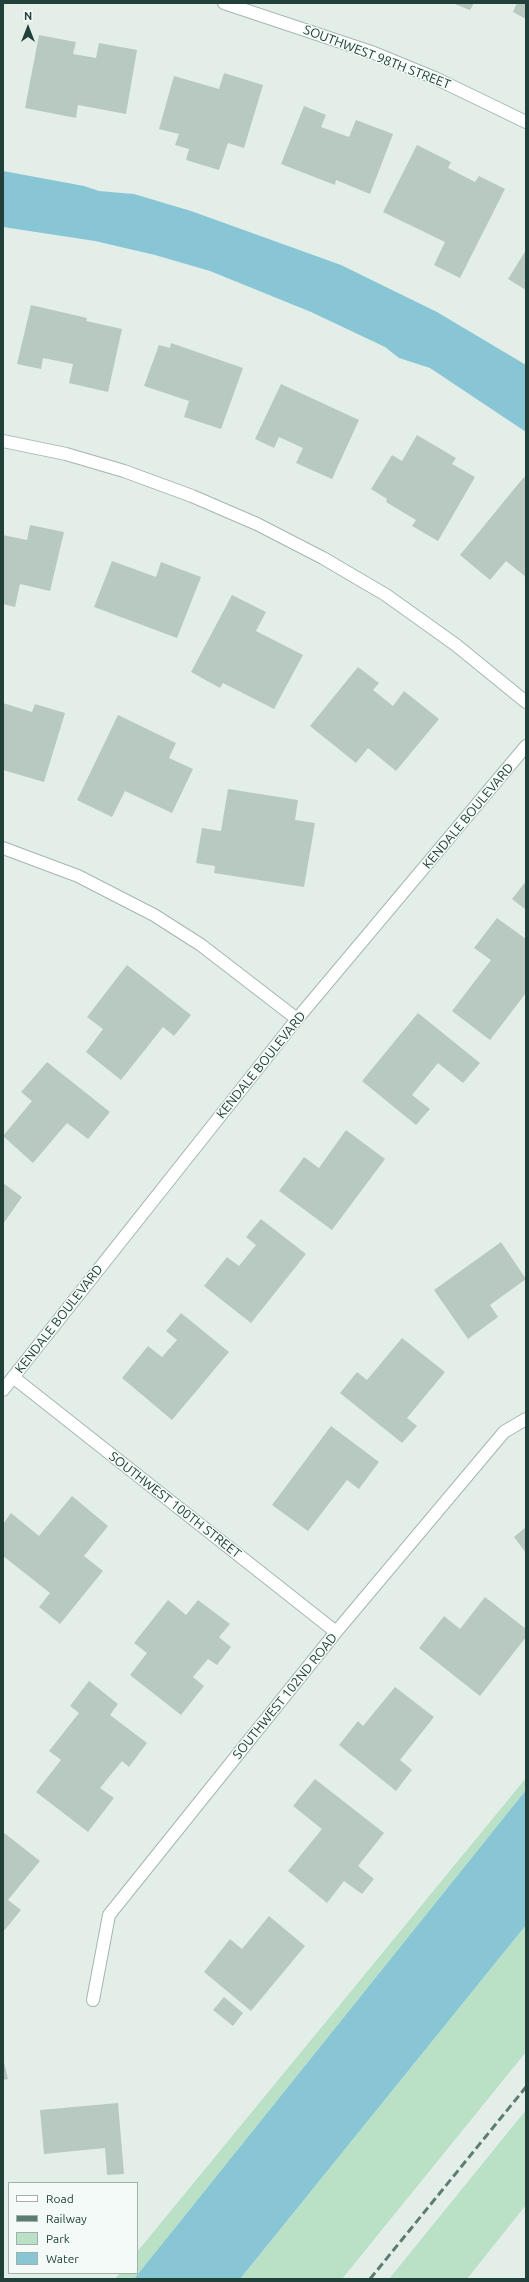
<!DOCTYPE html>
<html>
<head>
<meta charset="utf-8">
<style>
  body { margin:0 }
  #map { position:relative; width:529px; height:2282px; overflow:hidden; background:#e3eee9; font-family:Ubuntu,sans-serif }
  canvas { display:block }
  .frame { position:absolute; inset:0; border:4px solid #214039; pointer-events:none }
  .legend { position:absolute; left:8px; top:2182px; width:130px; height:92px; box-sizing:border-box; background:#f4faf7; border:1px solid #a0b0ab; margin:0; padding:5px 7px; list-style:none; font-size:12px; color:#214039 }
  .legend li { display:flex; align-items:center; gap:8px; height:20px }
  .legend b { width:20px; border:1px solid #a0b0ab }
  .north { position:absolute; left:8px; top:8px; width:40px; height:40px; -webkit-text-stroke:3px #f4faf7; paint-order:stroke; rotate:0deg; font-size:11px; font-weight:700; line-height:16px; text-align:center; color:#214039 }
  .north::after { content:''; display:block; margin:auto; width:14px; height:18px; background:#214039; clip-path:polygon(50% 0,100% 100%,50% 72%,0 100%) }
</style>
</head>
<body>
<div id="map">
<canvas width="529" height="2282"></canvas>
<div class="frame"></div>
<ul class="legend">
<li><b style="height:5px;background:#fff"></b>Road</li>
<li><b style="height:5px;background:#5c7c74"></b>Railway</li>
<li><b style="height:11px;background:#bae0c6"></b>Park</li>
<li><b style="height:11px;background:#88c6d6"></b>Water</li>
</ul>
<div class="north">N</div>
</div>
<script>
const context = document.querySelector('canvas').getContext('2d');
context.lineJoin = 'round';
function fill(path, color) { context.fillStyle = color; context.fill(path, 'evenodd'); }
const shape = rows => new Path2D(rows.map(r => 'M' + r).join(''));
function strokePath(path, color, width, dash) { context.strokeStyle = color; context.lineWidth = width; context.lineCap = dash ? 'butt' : 'round'; context.setLineDash(dash || []); context.stroke(path); }
function label(font, color, halo, rows, align = 'center') {
  context.font = font + ' Ubuntu,sans-serif'; context.lineWidth = 3; context.setLineDash([]); context.textBaseline = 'middle'; context.strokeStyle = halo; context.fillStyle = color; for (const [text, x, y, turn = 0] of rows) {
    context.save(); context.translate(x, y); context.rotate((+turn || 0) * Math.PI / 180); context.textAlign = isNaN(turn) ? turn : align; if (halo) context.strokeText(text, 0, 0); context.fillText(text, 0, 0); context.restore();
  }
}
fill(shape([
  [526,1778,526,1790,134,2279,115,2279,120,2273,137,2273,137,2252],
  [526,1925,526,2052,342,2279,240,2279],
  [526,2110,526,2205,467,2279,389,2279]
]), '#bae0c6');
fill(shape([
  [3,171,84,186,99,191,134,194,191,211,341,265,437,312,526,365,526,432,430,368,399,358,385,347,311,312,210,271,155,255,95,241,3,227],
  [526,1790,526,1925,240,2279,134,2279]
]), '#88c6d6');
fill(shape([
  [452,3,474,3,470,10],
  [517,3,526,3,526,19,513,12],
  [39,35,76,42,73,54,96,58,99,43,137,50,126,114,78,105,76,118,25,108],
  [224,73,263,85,244,148,228,143,219,170,186,160,189,149,175,145,179,134,159,129,174,76,219,89],
  [304,106,326,115,321,127,349,137,356,120,393,134,370,194,336,180,335,185,281,164],
  [417,145,451,162,448,168,475,182,479,176,505,189,460,278,434,265,445,242,383,212],
  [526,250,526,290,508,279],
  [31,305,87,318,86,321,122,329,108,392,69,383,73,364,43,358,41,369,17,364],
  [171,343,243,368,221,429,184,417,189,401,144,386,159,345,170,348],
  [281,384,359,420,332,479,296,463,303,448,279,437,274,448,255,439],
  [417,435,456,458,452,464,475,477,438,541,412,526,416,520,386,502,387,499,371,489,392,455,402,461],
  [524,477,526,479,526,577,506,561,490,580,460,555],
  [30,525,64,532,50,591,20,584,15,607,3,604,3,535,27,540],
  [112,561,156,577,161,562,201,577,177,638,94,607],
  [232,595,266,612,256,631,303,655,274,709,223,683,220,688,191,672],
  [358,667,379,683,373,690,393,706,404,691,439,719,396,771,368,748,356,763,310,726],
  [3,703,32,712,35,704,65,713,44,782,3,770],
  [118,715,176,743,169,758,193,769,172,813,125,791,112,817,77,800],
  [228,789,298,800,295,820,315,823,304,887,214,873,215,866,196,863,202,828,221,831],
  [526,881,526,910,512,899],
  [497,918,526,939,526,993,490,1040,452,1011,491,960,474,948],
  [127,965,191,1015,174,1036,163,1027,121,1080,86,1052,103,1029,87,1017],
  [418,1013,480,1063,463,1083,438,1063,412,1095,430,1109,416,1125,362,1081],
  [47,1062,110,1112,88,1139,67,1123,33,1163,3,1136,32,1101,21,1092],
  [346,1130,385,1159,332,1230,279,1191,304,1157,319,1168],
  [3,1183,22,1197,3,1224],
  [261,1219,306,1254,251,1323,204,1286,227,1257,239,1266,256,1245,246,1237],
  [501,1242,526,1279,490,1305,498,1317,468,1339,434,1290],
  [181,1313,229,1352,172,1420,122,1378,148,1346,162,1357,177,1340,166,1331],
  [402,1338,445,1372,407,1418,417,1426,402,1443,340,1393,357,1372,367,1380],
  [331,1426,379,1462,359,1489,347,1480,308,1531,272,1505],
  [72,1496,108,1526,84,1556,103,1571,60,1624,39,1607,50,1593,3,1556,3,1524,11,1513,39,1536],
  [526,1527,526,1553,514,1537],
  [485,1597,526,1629,526,1637,480,1696,419,1648,444,1616,460,1629],
  [168,1600,186,1615,198,1600,230,1624,219,1637,231,1647,217,1665,208,1659,193,1677,204,1686,181,1715,130,1675,147,1653,134,1643],
  [89,1681,118,1704,110,1715,147,1743,129,1767,122,1761,100,1788,114,1798,88,1832,36,1792,61,1760,49,1751,79,1713,70,1706],
  [395,1687,434,1717,400,1760,412,1770,396,1791,339,1745,358,1721,363,1726],
  [315,1779,384,1833,358,1866,374,1879,362,1894,344,1881,327,1903,288,1871,322,1829,293,1806],
  [3,1832,40,1861,8,1900,21,1910,3,1932],
  [269,1916,305,1946,251,2011,204,1972,230,1939,242,1949],
  [224,1997,243,2013,233,2026,213,2010],
  [3,2058,8,2079,3,2080],
  [118,2103,124,2174,107,2175,105,2148,44,2154,40,2110]
]), '#b8c9c2');
const minor = shape([
  [224,3,374,53,435,78,526,122],
  [3,441,66,454,124,471,192,496,257,524,323,558,386,595,456,645,526,702],
  [3,848,78,876,154,915,201,945,297,1019],
  [13,1377,336,1632],
  [3,1390,297,1019,526,746],
  [93,2000,109,1915,336,1632,504,1432,526,1419]
]);
strokePath(minor, '#a5b6b1', 14);
strokePath(minor, '#fff', 12);
strokePath(shape([
  [370,2279,526,2087]
]), '#5c7c74', 3, [8, 4]);
label('13px', '#214039', '#f4faf7', [
  ["SOUTHWEST 98TH STREET",377,57,21],
  ["KENDALE BOULEVARD",468,816,-50],
  ["KENDALE BOULEVARD",261,1065,-51],
  ["KENDALE BOULEVARD",59,1319,-52],
  ["SOUTHWEST 100TH STREET",175,1505,38],
  ["SOUTHWEST 102ND ROAD",285,1696,-51]
]);
</script>
</body>
</html>
